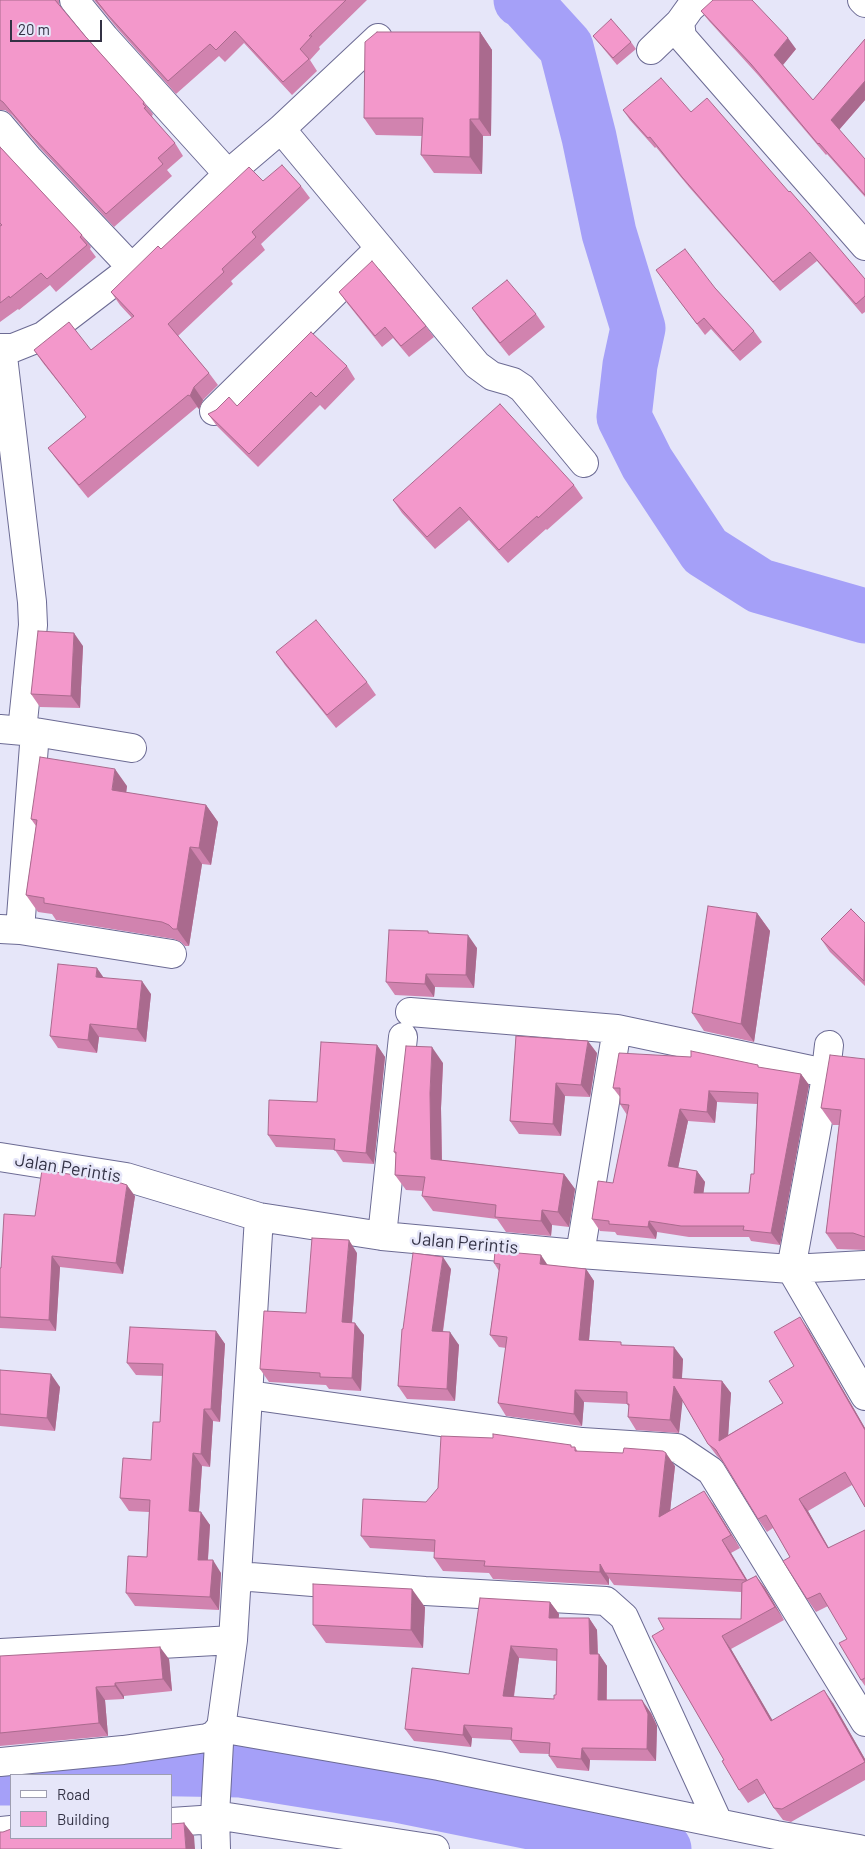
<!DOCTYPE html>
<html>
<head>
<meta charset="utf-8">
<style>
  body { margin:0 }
  #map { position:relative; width:865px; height:1849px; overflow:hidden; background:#e6e6f9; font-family:Barlow,sans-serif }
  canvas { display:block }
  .legend { position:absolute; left:10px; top:1774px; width:162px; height:65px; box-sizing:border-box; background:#e6e6f9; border:1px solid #9e9eb1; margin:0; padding:6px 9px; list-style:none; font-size:15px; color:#323144 }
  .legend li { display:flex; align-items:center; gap:10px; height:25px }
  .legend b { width:25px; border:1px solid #9e9eb1 }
  .scale { position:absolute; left:10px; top:20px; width:92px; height:22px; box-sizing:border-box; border:2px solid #323144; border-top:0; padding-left:6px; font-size:15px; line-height:18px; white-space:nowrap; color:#323144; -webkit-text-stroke:4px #e6e6f9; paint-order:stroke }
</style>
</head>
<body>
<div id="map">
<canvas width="865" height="1849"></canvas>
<ul class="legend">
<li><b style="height:6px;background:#fff"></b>Road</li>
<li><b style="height:14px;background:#f398cb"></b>Building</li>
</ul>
<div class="scale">20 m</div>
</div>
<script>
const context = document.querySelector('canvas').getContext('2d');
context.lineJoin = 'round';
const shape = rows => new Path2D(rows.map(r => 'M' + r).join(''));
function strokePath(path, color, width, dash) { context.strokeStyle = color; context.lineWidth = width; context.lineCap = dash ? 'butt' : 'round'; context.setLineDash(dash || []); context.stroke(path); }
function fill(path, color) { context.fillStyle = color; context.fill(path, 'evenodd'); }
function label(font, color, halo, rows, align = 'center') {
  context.font = font + ' Barlow,sans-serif'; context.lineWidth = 5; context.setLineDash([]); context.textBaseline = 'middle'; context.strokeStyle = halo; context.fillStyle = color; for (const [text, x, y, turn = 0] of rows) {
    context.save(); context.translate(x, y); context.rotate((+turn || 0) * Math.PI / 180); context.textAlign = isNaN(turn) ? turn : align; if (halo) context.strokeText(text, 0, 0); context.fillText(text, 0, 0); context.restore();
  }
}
strokePath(shape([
  [521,0,525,2,566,47,589,137,609,233,638,328,630,365,624,417,647,463,705,551,760,586,865,616],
  [61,1775,127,1768,241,1770,397,1795,664,1849],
  [0,1778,11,1778]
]), '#a5a0f8', 55);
const street = shape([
  [74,0,105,38,228,174],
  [699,0,690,8,680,22,682,37,865,246],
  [862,0,865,3],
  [651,50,680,22],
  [0,125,28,158,132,268],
  [281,129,477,365,492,376,513,382,522,388,584,463],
  [0,348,13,348,43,336,132,268,228,174,281,129,378,38],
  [2,348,32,602,33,625,22,731],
  [214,411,380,248],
  [0,729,35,732,132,748],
  [0,929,20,930,172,954],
  [20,930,35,732],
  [410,1012,617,1029],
  [829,1045,824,1088,791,1269,865,1265],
  [0,1157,126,1177,259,1217,382,1236,566,1253,791,1269,865,1396],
  [382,1236,403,1037],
  [580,1254,617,1029,825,1073],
  [249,1395,582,1442,677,1448,711,1471,865,1722],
  [238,1576,425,1591,606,1601,624,1617,718,1822],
  [0,1653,233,1640],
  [0,1762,123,1750,207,1738,214,1735,220,1728,439,1766,776,1835,859,1849],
  [215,1815,435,1849],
  [171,1822,216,1819],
  [0,1831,11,1830],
  [216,1849,215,1815,219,1743,233,1640,259,1217]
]);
strokePath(street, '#6c6b94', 30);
strokePath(street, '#fff', 28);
fill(shape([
  [0,0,59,0,59,3,60,6,85,36,144,102,153,114,152,116,154,120,175,143,183,156,167,170,172,176,114,227,40,148,12,115,5,110,0,110],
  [94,0,367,0,319,47,320,49,310,60,317,71,292,95,244,43,225,62,219,56,176,94,117,28],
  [701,11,796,49,783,65,813,100,865,39,865,100,839,130,865,159,865,197,827,154,826,155,758,75,709,21],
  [480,32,492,50,491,136,483,136,482,174,434,173,421,155,422,136,376,135,364,118],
  [593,36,631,42,636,49,617,65,598,42],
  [623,110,691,112,789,192,865,279,865,312,862,314,817,261,780,291,689,187,656,147,655,148,630,120],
  [0,147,82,235,91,247,90,249,96,257,56,292,50,285,19,310,18,309,0,322],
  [263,181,301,186,310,198,261,244,265,250,231,281,233,284,178,336,209,373,218,385,203,400,199,409,197,407,88,498,57,460,48,448,86,417,43,363,34,350,91,350,132,318,120,305,111,292,161,249],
  [656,270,715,288,754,331,762,342,740,361,711,329,705,335],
  [339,292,426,326,434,337,409,357,393,338,382,347,347,303],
  [472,308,536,314,545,327,509,356,481,321],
  [347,366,355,379,325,410,320,405,258,467,217,426,208,414,237,406],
  [574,485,583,498,547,530,546,529,508,563,469,520,435,549,402,513,393,500],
  [83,646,80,708,40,707,31,694],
  [276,652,367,682,376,695,336,728,285,665],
  [127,786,126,793,206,805,218,822,211,865,202,864,189,946,185,946,181,942,174,939,56,920,52,914,38,912,26,895,36,826,31,819],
  [757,913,770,931,754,1042,704,1031,692,1013],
  [865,923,865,986,830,952,821,939],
  [428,931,429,933,477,948,474,988,435,987,434,997,395,995,386,982],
  [103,977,151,994,146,1042,99,1037,97,1053,58,1048,50,1036],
  [516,1036,597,1053,590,1097,565,1096,561,1136,519,1134,510,1121],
  [377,1045,385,1057,374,1164,343,1162,335,1150,276,1147,268,1135,317,1102],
  [865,1059,865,1250,837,1249,826,1233,839,1125,833,1125,821,1108],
  [443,1063,441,1108,442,1160,564,1174,575,1189,569,1227,552,1225,551,1236,506,1232,497,1219,433,1211,422,1196,423,1191,406,1190,395,1175,396,1155,394,1152],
  [760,1068,801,1074,809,1085,780,1245,751,1241,749,1237,689,1237,657,1232,656,1239,617,1235,615,1232,600,1231,592,1219,613,1183,627,1115,620,1104,620,1097,613,1088],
  [717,1102,757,1104,754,1174,749,1193,703,1193,705,1182,697,1171,678,1168,688,1121,715,1123],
  [135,1196,123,1274,60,1267,56,1331,0,1328,0,1268,1,1268,35,1216],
  [357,1253,352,1323,364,1335,361,1391,329,1389,326,1385,269,1382,260,1369,306,1313],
  [494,1263,548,1265,586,1269,594,1281,589,1340,623,1345,683,1359,682,1379,722,1381,731,1393,728,1435,783,1403,794,1366,808,1329,865,1428,865,1507,852,1485,808,1511,829,1548,865,1530,865,1686,861,1680,847,1639,828,1606,816,1612,807,1599,790,1557,773,1528,767,1532,758,1519,722,1461,717,1456,708,1444,682,1400,679,1433,636,1430,628,1417,629,1407,627,1404,584,1402,582,1426,506,1416,498,1403,506,1348,499,1347,490,1335,499,1271],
  [451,1269,443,1332,459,1345,455,1401,407,1399,398,1386,403,1329],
  [216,1331,225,1344,220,1422,213,1421,210,1467,202,1466,199,1512,210,1525,208,1560,221,1573,219,1610,135,1606,126,1593,147,1557,149,1512,129,1511,120,1498,151,1460,160,1422,163,1376,136,1375,127,1363],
  [0,1370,60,1387,55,1431,0,1426],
  [573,1447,575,1447,578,1452,675,1466,670,1511,713,1504,740,1548,731,1553,747,1580,756,1576,765,1588,784,1620,731,1649,772,1720,833,1703,865,1759,865,1780,791,1822,783,1820,774,1808,765,1793,748,1803,739,1790,724,1760,652,1636,741,1619,741,1592,614,1585,609,1578,609,1585,493,1579,489,1573,443,1571,434,1558,435,1552,370,1548,361,1536,426,1502],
  [550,1602,559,1614,558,1618,589,1618,597,1630,598,1654,599,1654,607,1666,607,1700,651,1713,657,1726,656,1761,590,1760,589,1771,557,1768,549,1756,549,1754,520,1753,511,1740,472,1738,471,1747,414,1741,405,1729,469,1674],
  [519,1658,557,1661,556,1695,554,1699,514,1697],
  [425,1607,423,1648,326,1643,313,1625],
  [0,1656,169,1659,172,1691,124,1696,124,1699,105,1700,108,1736,0,1746]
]), '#d183af');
fill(shape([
  [480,32,492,50,491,136,479,119],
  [788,38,796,49,782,66,774,55],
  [865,81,865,100,838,131,831,120],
  [470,119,483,136,482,174,470,157],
  [194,387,203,400,199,409,190,396],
  [74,633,83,646,80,708,71,696],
  [115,769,127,786,124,808,112,790],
  [206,805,218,822,211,865,199,848],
  [190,847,202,864,189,946,177,929],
  [757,913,770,931,754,1042,741,1024],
  [468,935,477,948,474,988,466,975],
  [97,968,106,981,96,977],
  [426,974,435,987,434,997,425,984],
  [142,981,151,994,146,1042,137,1029],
  [90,1024,99,1037,97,1053,88,1040],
  [588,1041,597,1053,590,1097,581,1085],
  [377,1045,385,1057,374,1164,366,1153],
  [432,1047,443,1063,441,1108,442,1174,431,1159,430,1093],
  [801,1074,809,1085,780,1245,771,1233],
  [556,1083,565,1096,561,1136,553,1124],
  [709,1091,717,1102,715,1123,707,1112],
  [680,1109,688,1121,676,1178,668,1166],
  [697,1171,705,1182,702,1204,694,1193],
  [564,1174,575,1189,569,1227,558,1212],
  [127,1185,135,1196,123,1274,116,1263],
  [542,1210,552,1225,551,1236,541,1221],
  [649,1221,657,1232,656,1239,648,1227],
  [349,1240,357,1253,351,1335,342,1322],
  [541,1255,549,1267,540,1264],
  [52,1256,60,1267,56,1331,49,1320],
  [443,1257,451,1269,441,1344,432,1331],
  [586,1269,594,1281,588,1352,579,1340],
  [800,1317,808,1329,865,1428,865,1430],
  [355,1323,364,1335,361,1391,352,1378],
  [216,1331,225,1344,220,1422,211,1409],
  [450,1332,459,1345,455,1401,447,1389],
  [674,1347,683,1359,681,1390,673,1378],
  [51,1374,60,1387,55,1431,47,1418],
  [722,1381,731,1393,727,1453,719,1441],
  [674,1386,683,1398,679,1433,670,1420],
  [575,1390,584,1402,582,1426,574,1414],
  [204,1409,213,1421,210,1467,201,1454],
  [193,1453,202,1466,198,1524,189,1511],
  [666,1453,675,1466,668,1530,659,1517],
  [704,1491,713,1504,740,1548,731,1535],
  [799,1499,808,1511,836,1561,828,1548],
  [201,1512,210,1525,207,1572,198,1560],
  [722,1540,731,1553,755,1593,746,1580],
  [213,1560,221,1573,219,1610,210,1597],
  [600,1564,609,1578,609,1585,600,1572],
  [756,1576,765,1588,784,1620,775,1607],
  [412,1589,425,1607,423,1648,411,1630],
  [550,1602,559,1614,558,1630,549,1618],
  [589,1618,597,1630,598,1666,590,1654],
  [722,1636,731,1649,780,1733,771,1721],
  [511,1646,519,1658,512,1708,503,1696],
  [160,1647,169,1659,172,1691,163,1679],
  [599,1654,607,1666,606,1712,598,1700],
  [115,1683,124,1696,124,1699,115,1686],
  [96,1687,105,1700,108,1736,99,1723],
  [824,1690,833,1703,865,1759,865,1762],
  [642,1700,651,1713,657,1726,656,1761,647,1749],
  [464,1725,472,1738,471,1747,463,1735],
  [582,1748,590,1760,589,1771,581,1759],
  [184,1823,194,1836,195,1849,186,1849]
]), '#aa6a8e');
const building = shape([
  [0,0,55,0,85,36,144,102,143,104,146,107,144,108,175,143,158,158,163,164,106,214,31,135,3,102,0,100,0,0],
  [96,0,346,0,309,36,312,36,300,49,309,59,283,82,235,31,216,50,210,44,168,81,108,15,96,0],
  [713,0,752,0,788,38,774,55,813,100,865,39,865,81,831,120,865,159,865,195,819,143,818,144,751,64,701,11,713,0],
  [611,19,631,42,613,58,593,36,611,19],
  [377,32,480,32,479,119,470,119,470,157,421,155,423,118,364,118,365,42,377,32],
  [661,78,691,112,707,98,789,192,790,191,810,214,865,279,865,296,856,304,810,252,773,282,682,177,650,137,648,138,623,110,661,78],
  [0,147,82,235,80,237,87,245,47,279,41,273,10,298,9,296,0,303,0,226,2,225,0,223,0,147],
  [282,165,301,186,252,232,256,237,222,269,224,272,168,324,209,373,194,387,190,396,188,395,79,485,48,448,86,417,34,350,69,322,91,350,134,316,111,292,158,246,161,249,249,167,263,181,282,165],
  [685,249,715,288,754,331,733,351,704,318,697,324,656,270,685,249],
  [372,261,426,326,401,346,385,327,375,336,339,292,372,261],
  [507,280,536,314,500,343,472,308,507,280],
  [311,332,347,366,316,397,311,392,249,454,208,414,216,410,229,397,237,406,311,332],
  [500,404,574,485,538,518,537,516,499,550,460,507,427,537,393,500,500,404],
  [316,620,367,682,327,715,276,652,316,620],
  [38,631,74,633,71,696,31,694,38,631],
  [40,757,115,769,112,790,206,805,199,848,190,847,177,929,173,929,169,925,162,922,44,903,44,898,26,895,37,820,31,819,40,757],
  [708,906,757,913,741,1024,692,1013,708,906],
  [851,909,865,923,864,981,821,939,851,909],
  [389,930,428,931,428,933,468,935,466,975,426,974,425,984,386,982,389,930],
  [58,964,97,968,96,977,142,981,137,1029,90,1024,88,1040,50,1036,58,964],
  [516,1036,588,1041,581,1085,556,1083,553,1124,510,1121,516,1036],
  [321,1042,377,1045,366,1153,334,1150,335,1139,268,1135,269,1100,317,1102,321,1042],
  [406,1046,432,1047,430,1093,431,1159,564,1174,558,1212,542,1210,541,1221,495,1217,496,1205,422,1196,425,1177,395,1175,396,1152,394,1152,406,1046],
  [691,1051,758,1065,758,1067,801,1074,771,1233,743,1230,744,1226,681,1226,649,1221,648,1227,609,1224,609,1221,592,1219,598,1181,613,1183,629,1105,620,1104,620,1088,613,1088,619,1053,691,1057,691,1051],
  [709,1091,758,1093,754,1174,751,1174,749,1193,694,1193,697,1171,668,1166,680,1109,707,1112,709,1091],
  [830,1055,865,1059,865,1237,853,1233,826,1233,841,1110,821,1108,830,1055],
  [42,1170,115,1181,127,1185,116,1263,52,1256,49,1320,0,1317,0,1268,1,1268,4,1214,35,1216,42,1170],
  [312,1238,349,1240,342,1322,355,1323,352,1378,320,1377,320,1373,260,1369,264,1311,306,1313,312,1238],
  [495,1251,541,1255,540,1264,586,1269,579,1340,621,1342,621,1345,674,1347,673,1378,722,1381,719,1441,783,1403,769,1381,794,1366,774,1332,800,1317,865,1430,865,1507,845,1472,799,1499,828,1548,865,1530,865,1678,861,1680,839,1643,847,1639,820,1593,807,1599,783,1561,790,1557,766,1515,758,1519,716,1450,708,1444,674,1386,670,1420,628,1417,629,1404,627,1404,627,1392,575,1390,574,1414,498,1403,507,1337,490,1335,500,1264,494,1263,495,1251],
  [413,1253,443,1257,432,1331,450,1332,447,1389,398,1386,402,1329,403,1329,413,1253],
  [130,1327,216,1331,211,1409,204,1409,201,1454,193,1453,189,1511,201,1512,198,1560,213,1560,210,1597,126,1593,128,1556,147,1557,150,1500,120,1498,123,1458,151,1460,153,1422,160,1422,163,1364,127,1363,130,1327],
  [0,1370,51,1374,47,1418,0,1414,0,1370],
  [493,1434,571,1445,571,1447,575,1447,575,1451,623,1453,624,1448,663,1451,666,1453,659,1517,704,1491,731,1535,722,1540,746,1580,605,1573,600,1564,600,1572,484,1566,485,1561,434,1558,435,1540,361,1536,363,1499,426,1502,438,1488,441,1436,493,1438,493,1434],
  [756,1576,775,1607,722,1636,771,1721,824,1690,865,1762,782,1809,774,1808,757,1779,739,1790,722,1761,724,1760,652,1636,664,1629,658,1618,741,1619,742,1583,756,1576],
  [313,1584,412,1589,411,1630,313,1625,313,1584],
  [480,1598,550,1602,549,1618,589,1618,590,1654,599,1654,598,1700,642,1700,648,1714,647,1749,582,1748,581,1759,549,1756,550,1743,511,1740,512,1728,464,1725,463,1735,405,1729,412,1668,469,1674,480,1598],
  [511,1646,557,1649,556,1695,554,1695,554,1699,503,1696,511,1646],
  [160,1647,163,1679,115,1683,115,1686,96,1687,99,1723,0,1733,0,1656,160,1647],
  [184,1823,186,1849,0,1849,0,1832,3,1832,11,1829,11,1838,171,1838,171,1824,184,1823]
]);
fill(building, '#f398cb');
strokePath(building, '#aa6a8e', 1);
label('18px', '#323144', '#e6e6f9', [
  ["Jalan Perintis",68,1168,9],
  ["Jalan Perintis",465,1243,5]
]);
</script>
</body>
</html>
